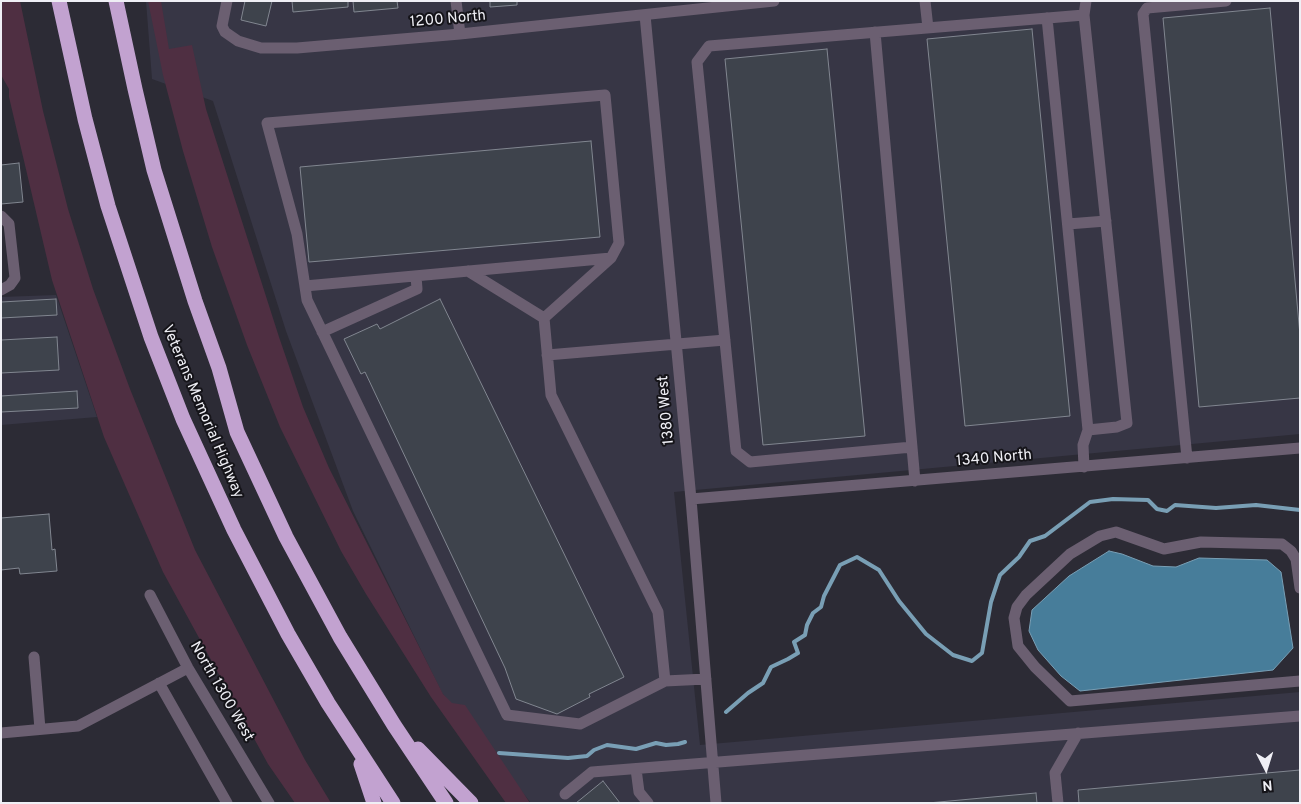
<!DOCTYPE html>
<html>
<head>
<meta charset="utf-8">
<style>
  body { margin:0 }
  #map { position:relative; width:1301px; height:804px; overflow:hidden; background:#2c2b35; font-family:Overpass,sans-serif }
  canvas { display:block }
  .frame { position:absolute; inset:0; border:2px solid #efeff5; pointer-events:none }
  .north { position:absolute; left:1241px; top:744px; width:50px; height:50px; -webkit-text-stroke:4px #151419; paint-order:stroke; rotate:175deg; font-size:14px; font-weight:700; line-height:20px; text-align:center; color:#efeff5 }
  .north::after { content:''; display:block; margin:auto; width:18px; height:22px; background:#efeff5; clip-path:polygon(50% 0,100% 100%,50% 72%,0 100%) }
</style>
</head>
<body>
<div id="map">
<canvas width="1301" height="804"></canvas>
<div class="frame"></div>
<div class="north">N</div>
</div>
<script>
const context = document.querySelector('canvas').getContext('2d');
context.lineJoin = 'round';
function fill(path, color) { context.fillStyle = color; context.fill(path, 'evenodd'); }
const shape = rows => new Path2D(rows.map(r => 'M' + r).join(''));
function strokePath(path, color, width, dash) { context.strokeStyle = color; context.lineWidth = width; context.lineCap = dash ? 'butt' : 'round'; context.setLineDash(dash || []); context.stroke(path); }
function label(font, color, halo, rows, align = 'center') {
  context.font = font + ' Overpass,sans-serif'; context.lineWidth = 4; context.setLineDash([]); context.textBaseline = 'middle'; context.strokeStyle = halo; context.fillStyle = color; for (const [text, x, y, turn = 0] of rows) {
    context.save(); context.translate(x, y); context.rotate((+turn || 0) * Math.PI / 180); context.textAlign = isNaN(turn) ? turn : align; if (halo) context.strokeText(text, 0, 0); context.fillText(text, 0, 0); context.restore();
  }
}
fill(shape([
  [146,1,1300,1,1300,434,674,492,700,745,1300,692,1300,803,531,803,442,693,353,511,286,331,213,101,152,79],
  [56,295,97,417,1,425,1,297]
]), '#373645');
fill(shape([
  [1,1,20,1,43,111,68,209,93,289,130,389,195,550,305,760,331,803,295,803,268,764,163,572,104,437,52,280,9,97,9,89,1,75],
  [148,1,161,1,169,49,192,45,206,109,279,337,303,407,329,468,443,694,452,703,465,705,530,803,506,803,431,697,366,594,341,551,280,427,247,345,212,247,183,151,163,75]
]), '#4f2f42');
const water = shape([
  [1109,551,1122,554,1153,566,1176,567,1199,558,1267,560,1281,572,1293,648,1273,670,1080,691,1061,676,1038,650,1029,631,1032,610,1069,576,1109,551]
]);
fill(water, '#477d9a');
strokePath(water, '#799fb5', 1);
strokePath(shape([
  [726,712,748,693,763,683,771,667,788,659,798,653,794,642,805,635,807,625,813,613,821,607,824,596,840,565,857,557,879,570,899,601,926,634,953,655,972,661,982,653,991,602,1000,575,1019,557,1030,541,1045,536,1090,502,1113,499,1148,500,1157,509,1167,511,1175,505,1216,508,1256,505,1300,510],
  [499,753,568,758,587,756,594,750,607,745,636,749,656,743,666,745,678,744,685,742]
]), '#799fb5', 4);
const building = shape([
  [245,1,272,1,266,26,241,20,245,1],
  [292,1,348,1,348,7,293,12,292,1],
  [353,1,397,1,398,8,354,12,353,1],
  [490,1,517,1,517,5,490,7,490,1],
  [1270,8,1300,335,1300,398,1199,407,1163,18,1270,8],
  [1032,29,1070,416,965,426,927,39,1032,29],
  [827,49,865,436,763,445,725,59,827,49],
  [591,141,600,237,309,262,300,167,591,141],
  [19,163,23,202,1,204,1,165,19,163],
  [56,299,57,315,1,318,1,302,56,299],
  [440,299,624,677,589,694,590,697,557,714,516,699,505,668,365,372,361,374,344,339,377,324,380,329,440,299],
  [57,337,59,370,1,373,1,340,57,337],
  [77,391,78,408,1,412,1,396,77,391],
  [49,514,52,550,55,549,57,571,20,574,19,568,1,570,1,518,49,514],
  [1300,770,1300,803,1079,803,1078,790,1300,770],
  [603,781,620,803,576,803,603,781],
  [1036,793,1037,803,928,803,1036,793]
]);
fill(building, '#3e434c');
strokePath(building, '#818690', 1);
strokePath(shape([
  [227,1,222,26,225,32,238,41,261,48,297,48,460,34,774,1],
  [456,1,460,34],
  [925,1,928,28],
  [645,15,691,499,716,803],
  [1047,18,1088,430],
  [875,32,915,481],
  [1,216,9,224,15,278,10,285,1,290],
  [1068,224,1106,221],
  [468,271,544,318],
  [305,286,611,258],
  [322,332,417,289,416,276],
  [547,355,725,340],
  [912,447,750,462,736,451,697,62,709,46,1084,15],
  [1187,458,1143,14,1147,8,1226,1],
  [1084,467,1083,445,1088,430,1117,427,1127,423,1084,15,1086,1],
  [691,499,1300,448],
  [1300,588,1296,559,1291,551,1282,544,1201,542,1164,549,1116,532,1100,536,1070,554,1026,595,1017,607,1014,618,1018,646,1035,667,1070,701,1300,681],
  [150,595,188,668,269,803],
  [34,657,40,729],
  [665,681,658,612,551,395,544,318,611,258,619,243,605,95,267,123,297,234,307,300,507,715,580,724,665,681,706,679],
  [159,683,227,803],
  [1,733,78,726,188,668],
  [636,769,639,792,648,803],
  [565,794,592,772,1300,716],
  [1058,803,1055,773,1078,733]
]), '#6b5f71', 11);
strokePath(shape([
  [59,1,85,119,108,206,151,337,183,419,234,530,288,634,328,703,393,803],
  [116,1,135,89,154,170,195,301,219,368,237,432,286,537,340,637,394,725,446,803],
  [418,749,471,803],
  [361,764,374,803]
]), '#c2a2d0', 15);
label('15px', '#efeff5', '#151419', [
  ["1200 North",448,20,-5],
  ["1380 West",667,410,-95],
  ["Veterans Memorial Highway",202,412,67],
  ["1340 North",994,459,-5],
  ["North 1300 West",221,692,60]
]);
</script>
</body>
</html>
